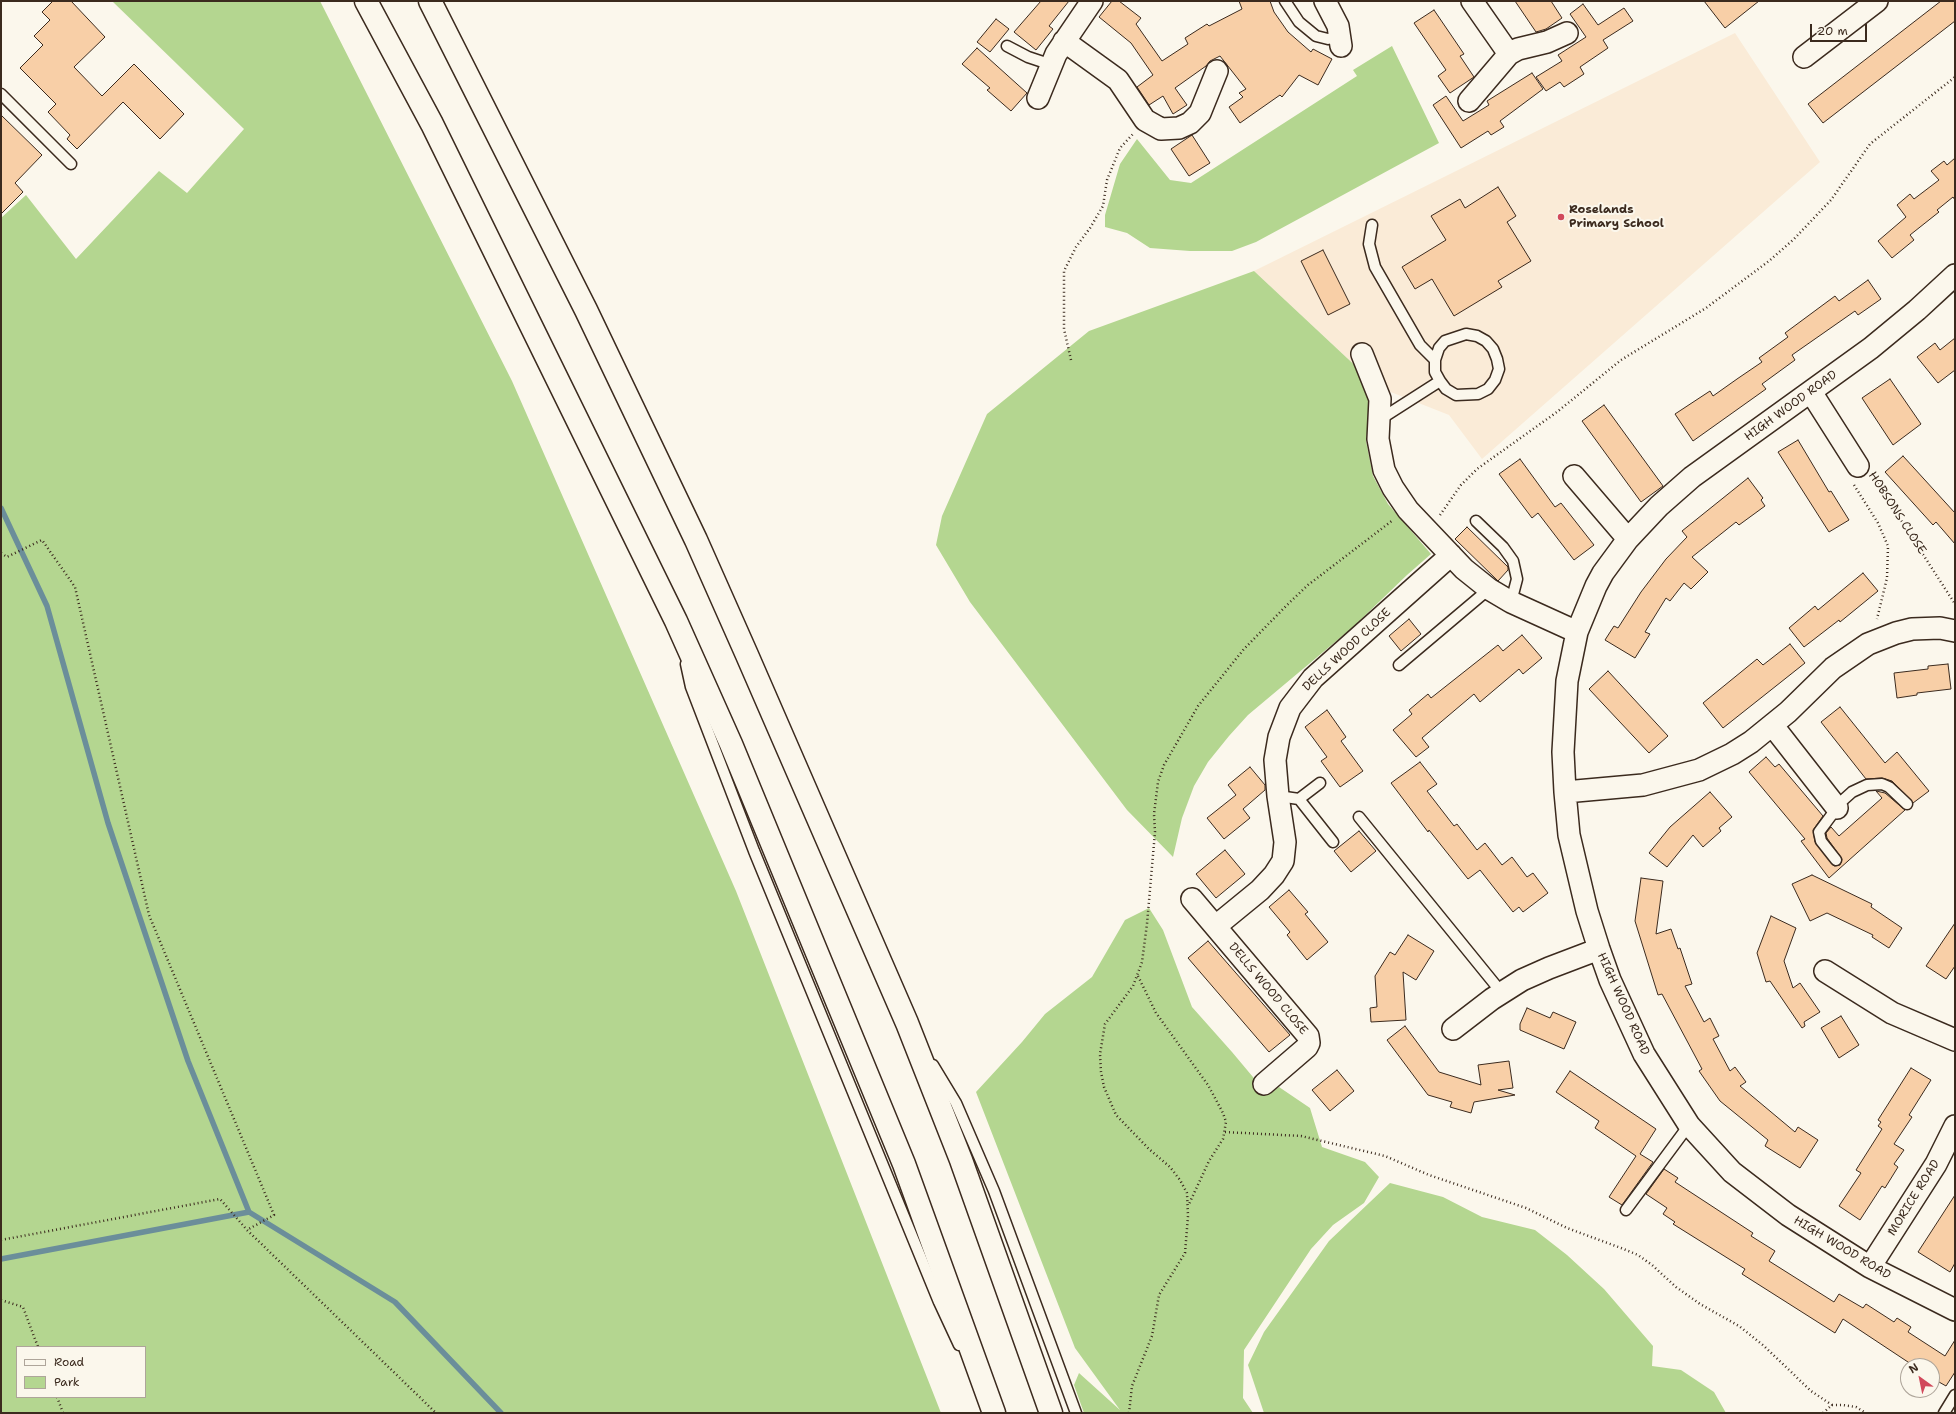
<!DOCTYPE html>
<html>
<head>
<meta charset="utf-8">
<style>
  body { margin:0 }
  #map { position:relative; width:1956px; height:1414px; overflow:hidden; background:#fbf7ec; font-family:"Shantell Sans",sans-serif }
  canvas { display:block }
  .frame { position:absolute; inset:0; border:2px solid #3b2a1e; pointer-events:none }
  .legend { position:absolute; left:16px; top:1346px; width:130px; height:52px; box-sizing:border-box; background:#fbf7ec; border:1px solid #aea59a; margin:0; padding:5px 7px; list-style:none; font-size:12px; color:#3b2a1e }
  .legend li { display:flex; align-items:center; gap:8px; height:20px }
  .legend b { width:20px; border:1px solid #aea59a }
  .north { position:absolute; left:1900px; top:1358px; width:40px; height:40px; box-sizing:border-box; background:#fbf7ec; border:1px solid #aea59a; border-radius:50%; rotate:327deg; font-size:11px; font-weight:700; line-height:16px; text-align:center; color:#3b2a1e }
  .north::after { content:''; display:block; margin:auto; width:14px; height:18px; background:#d1495b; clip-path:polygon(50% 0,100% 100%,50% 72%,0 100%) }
  .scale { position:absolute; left:1810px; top:24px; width:57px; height:18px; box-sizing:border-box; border:2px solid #3b2a1e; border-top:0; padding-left:5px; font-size:12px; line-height:14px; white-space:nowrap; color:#3b2a1e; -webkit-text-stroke:3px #fbf7ec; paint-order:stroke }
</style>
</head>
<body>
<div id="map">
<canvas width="1956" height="1414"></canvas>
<div class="frame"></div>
<ul class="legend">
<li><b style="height:5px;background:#fbf7ec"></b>Road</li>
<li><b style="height:11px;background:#b4d690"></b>Park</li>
</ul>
<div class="north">N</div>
<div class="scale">20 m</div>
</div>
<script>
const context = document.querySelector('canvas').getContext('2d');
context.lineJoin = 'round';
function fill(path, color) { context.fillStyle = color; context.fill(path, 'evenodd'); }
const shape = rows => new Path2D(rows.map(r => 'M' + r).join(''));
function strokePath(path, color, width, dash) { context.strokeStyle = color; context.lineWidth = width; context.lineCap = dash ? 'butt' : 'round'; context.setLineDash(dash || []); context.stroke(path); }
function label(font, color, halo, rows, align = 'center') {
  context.font = font + ' "Shantell Sans",sans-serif'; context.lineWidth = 4; context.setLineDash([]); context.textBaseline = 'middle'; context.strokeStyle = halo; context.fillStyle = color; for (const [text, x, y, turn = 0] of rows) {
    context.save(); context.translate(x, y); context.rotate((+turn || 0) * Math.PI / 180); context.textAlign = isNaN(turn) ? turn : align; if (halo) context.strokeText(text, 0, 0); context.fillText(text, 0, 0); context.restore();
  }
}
fill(shape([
  [1735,33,1820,162,1482,459,1449,415,1378,387,1254,271]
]), '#faebd7');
fill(shape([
  [112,1,320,1,512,381,736,891,941,1413,1,1413,1,218,26,195,76,259,159,171,187,193,244,129],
  [17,1347,145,1347,145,1397,17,1397],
  [1392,46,1439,143,1256,242,1232,251,1190,251,1150,248,1127,233,1105,227,1105,215,1120,164,1137,139,1170,180,1191,183,1357,76,1353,70],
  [1254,271,1378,387,1370,410,1366,441,1373,476,1388,504,1431,554,1407,575,1353,627,1248,715,1229,736,1208,762,1194,786,1182,818,1173,857,1127,810,970,602,936,545,942,516,987,414,1089,331],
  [1149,908,1163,930,1192,1007,1232,1052,1268,1095,1279,1087,1310,1108,1322,1147,1365,1162,1379,1177,1364,1203,1333,1225,1311,1249,1244,1350,1243,1398,1253,1413,1084,1413,1074,1385,1079,1373,1120,1410,1075,1348,976,1092,1022,1042,1045,1014,1092,977,1125,920],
  [1390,1183,1443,1197,1482,1217,1535,1230,1567,1255,1604,1289,1653,1346,1652,1366,1681,1370,1714,1392,1726,1413,1264,1413,1248,1365,1264,1332,1329,1241]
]), '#b4d690');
strokePath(shape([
  [1,508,47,606,108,823,188,1061,249,1212,395,1302,501,1413],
  [1,1259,249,1212]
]), '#6b8e9a', 5.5);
const building = shape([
  [53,1,71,1,105,37,74,67,102,96,134,64,184,114,160,139,123,102,77,149,67,139,70,135,48,112,56,104,20,68,43,45,34,36,50,20,42,12,53,1],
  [1041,1,1069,1,1049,26,1053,29,1036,50,1014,32,1041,1],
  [1112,1,1119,1,1141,18,1136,24,1162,61,1188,44,1185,38,1207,24,1209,26,1242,9,1239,1,1270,1,1274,12,1288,32,1311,52,1313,49,1332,59,1318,85,1299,75,1282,97,1280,95,1240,123,1229,107,1243,97,1239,93,1246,89,1220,56,1210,61,1206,66,1175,88,1187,105,1173,114,1163,96,1149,105,1137,87,1153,75,1131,43,1099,17,1112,1],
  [1515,1,1551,1,1562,18,1546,29,1536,32,1515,1],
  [1704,1,1759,1,1725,28,1704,1],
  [1941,1,1955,1,1955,21,1823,123,1808,104,1941,1],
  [1583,4,1598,25,1624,8,1633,21,1603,40,1608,48,1580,67,1584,74,1564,87,1560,82,1546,91,1536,77,1562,61,1558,55,1586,37,1570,14,1583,4],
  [1434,10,1464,54,1460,56,1474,77,1450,93,1438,76,1446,70,1414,23,1434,10],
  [996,19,1009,29,990,52,977,42,996,19],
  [977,48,1027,93,1011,111,987,90,990,88,962,64,977,48],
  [1532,73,1543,89,1500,121,1504,127,1491,135,1488,131,1461,148,1433,105,1446,96,1463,121,1489,105,1487,101,1532,73],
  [1,115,42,155,15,183,23,192,1,214,1,115],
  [1192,135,1210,163,1189,176,1171,149,1192,135],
  [1955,158,1955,200,1953,197,1937,210,1939,212,1910,235,1914,240,1892,258,1878,241,1906,217,1897,205,1910,194,1914,199,1939,180,1931,171,1944,161,1947,165,1955,158],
  [1498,187,1516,216,1507,222,1531,261,1498,281,1502,287,1454,316,1432,279,1415,289,1402,267,1446,240,1431,216,1460,199,1465,208,1498,187],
  [1323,250,1350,304,1328,315,1301,261,1323,250],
  [1868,280,1881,299,1858,315,1855,311,1792,355,1795,360,1762,384,1766,389,1693,441,1675,414,1710,391,1713,396,1737,379,1762,362,1759,358,1788,337,1785,333,1835,296,1839,301,1868,280],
  [1955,338,1955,370,1938,383,1917,357,1935,343,1940,350,1955,338],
  [1890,379,1921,424,1893,445,1862,398,1890,379],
  [1604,405,1663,486,1641,502,1582,421,1604,405],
  [1798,440,1829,492,1831,491,1849,520,1829,532,1778,452,1798,440],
  [1903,456,1955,513,1955,544,1936,522,1933,525,1885,472,1903,456],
  [1520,459,1555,507,1561,503,1594,545,1574,560,1538,513,1532,518,1499,474,1520,459],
  [1748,478,1763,498,1761,500,1765,506,1739,525,1736,522,1692,557,1708,572,1691,589,1684,583,1670,601,1666,598,1645,632,1650,634,1635,658,1605,640,1614,626,1618,628,1641,592,1666,559,1687,537,1682,531,1748,478],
  [1467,527,1508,567,1508,570,1498,581,1455,539,1467,527],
  [1863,573,1878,591,1840,622,1839,620,1804,647,1789,628,1815,606,1818,610,1863,573],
  [1409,619,1421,634,1401,651,1389,636,1409,619],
  [1522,635,1542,658,1523,674,1519,669,1480,702,1474,694,1422,738,1429,747,1416,757,1393,730,1412,714,1409,710,1428,694,1431,698,1498,645,1503,651,1522,635],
  [1790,644,1805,663,1723,728,1703,703,1757,659,1763,665,1790,644],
  [1948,664,1951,689,1917,693,1917,695,1897,698,1894,673,1928,669,1928,666,1948,664],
  [1608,671,1668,736,1649,753,1589,689,1608,671],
  [1840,707,1885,763,1897,752,1929,791,1913,803,1892,781,1882,778,1866,779,1821,722,1840,707],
  [1327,710,1346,737,1341,741,1363,771,1340,787,1321,761,1327,757,1305,727,1327,710],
  [1766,757,1775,767,1779,764,1823,816,1813,830,1815,842,1834,866,1840,865,1842,859,1827,838,1826,833,1831,827,1839,836,1882,798,1876,791,1885,793,1905,810,1829,878,1801,841,1805,839,1749,772,1766,757],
  [1420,762,1437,784,1427,791,1454,826,1457,824,1477,850,1485,843,1502,865,1512,857,1527,877,1533,873,1548,893,1523,912,1519,907,1513,912,1480,870,1468,879,1429,830,1428,832,1391,783,1420,762],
  [1250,767,1265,785,1265,790,1243,809,1250,818,1224,839,1207,818,1236,795,1228,785,1250,767],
  [1710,792,1732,817,1719,828,1721,831,1703,847,1693,835,1667,867,1649,853,1670,827,1710,792],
  [1359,831,1376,851,1351,872,1334,851,1359,831],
  [1225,850,1245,874,1216,898,1196,874,1225,850],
  [1812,875,1872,904,1871,907,1902,928,1889,948,1872,937,1873,935,1827,913,1810,921,1792,884,1812,875],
  [1641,878,1663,881,1656,934,1671,929,1678,949,1680,948,1692,984,1685,986,1704,1022,1710,1018,1719,1036,1713,1039,1730,1071,1735,1067,1746,1082,1740,1086,1795,1132,1798,1127,1818,1140,1800,1168,1765,1146,1768,1140,1720,1101,1699,1071,1702,1069,1662,994,1658,995,1635,921,1641,878],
  [1289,890,1308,912,1305,914,1328,942,1307,960,1287,935,1290,932,1269,907,1289,890],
  [1771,916,1796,928,1784,961,1793,988,1800,983,1820,1012,1804,1022,1805,1026,1802,1028,1770,981,1766,982,1757,953,1771,916],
  [1955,923,1955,966,1946,979,1926,966,1955,923],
  [1408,935,1434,951,1416,980,1403,972,1406,1020,1371,1022,1370,1008,1377,1007,1375,976,1390,952,1395,955,1408,935],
  [1208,941,1290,1035,1269,1052,1188,958,1208,941],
  [1527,1008,1550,1018,1553,1012,1576,1022,1564,1049,1520,1030,1520,1024,1527,1008],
  [1841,1016,1859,1045,1839,1058,1821,1028,1841,1016],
  [1405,1026,1439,1072,1481,1085,1478,1065,1509,1061,1513,1088,1498,1090,1515,1095,1474,1102,1471,1113,1450,1107,1452,1102,1428,1095,1387,1040,1405,1026],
  [1911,1068,1931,1080,1909,1115,1912,1117,1894,1144,1904,1150,1894,1164,1898,1167,1885,1188,1882,1186,1860,1220,1839,1206,1861,1173,1856,1170,1882,1129,1878,1126,1881,1122,1878,1120,1911,1068],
  [1337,1070,1354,1091,1330,1111,1312,1090,1337,1070],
  [1570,1071,1656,1129,1640,1154,1653,1162,1622,1205,1609,1197,1636,1156,1595,1128,1599,1121,1556,1092,1570,1071],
  [1664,1169,1678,1178,1675,1182,1753,1233,1751,1236,1775,1251,1769,1261,1834,1302,1839,1294,1863,1308,1866,1304,1894,1322,1897,1318,1911,1327,1908,1332,1945,1356,1955,1340,1955,1372,1946,1386,1932,1378,1932,1366,1914,1366,1843,1319,1835,1333,1742,1274,1745,1269,1673,1224,1675,1222,1663,1214,1667,1208,1646,1194,1664,1169],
  [1955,1195,1955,1263,1950,1272,1918,1252,1955,1195]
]);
fill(building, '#f8cfa7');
strokePath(building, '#3b2a1e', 1);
const service = shape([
  [1285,1,1299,22,1316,36,1328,39,1340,36],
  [1007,46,1028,57,1052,65],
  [1,94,71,164],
  [1372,225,1369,244,1375,267,1420,345,1435,360,1435,372,1440,381,1446,389,1456,395,1478,394,1488,389,1495,380,1499,369,1497,359,1493,349,1486,341,1477,336,1466,334,1445,341,1439,348,1435,360],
  [1379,420,1440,381],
  [1476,521,1503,547,1513,561,1517,579,1511,602],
  [686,664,691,687,754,851,939,1302,959,1345],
  [1399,665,1489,589],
  [1278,796,1299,799,1333,842],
  [1299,799,1320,783],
  [1359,817,1502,993],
  [1836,860,1821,841,1819,832,1842,801,1852,792,1867,785,1882,784,1889,787,1907,804],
  [933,1065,956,1103,994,1191,1076,1413],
  [1626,1210,1689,1125],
  [1944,1413,1955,1395]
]);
const minor = shape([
  [1325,1,1338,26,1341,46],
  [1472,1,1509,54],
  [1064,41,1118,80,1145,120,1161,129,1179,128,1190,123,1200,113,1217,71],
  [1804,57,1877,1],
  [1038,98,1056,54,1092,1],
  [1469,101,1509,54,1518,49,1547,42,1567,33],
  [1955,275,1917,310,1871,348,1692,477,1659,506,1628,539,1603,573,1596,586,1577,632,1567,681,1563,752,1565,792,1569,835,1587,911,1599,949,1610,980,1644,1054,1689,1125,1732,1172,1788,1215,1870,1267,1955,1310],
  [1362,354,1380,399,1378,439,1384,470,1393,488,1408,510,1464,569,1489,589,1511,602,1577,632],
  [1811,392,1858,466],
  [1574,476,1628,539],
  [1773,726,1837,808],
  [1565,792,1643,785,1699,770,1732,754,1751,742,1788,712,1833,668,1868,644,1896,633,1912,629,1940,628,1955,631],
  [1192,899,1308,1036,1309,1043,1307,1047,1264,1084],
  [1216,926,1260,890,1274,875,1283,861,1285,842,1278,796,1275,760,1279,737,1290,708,1313,678,1451,555],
  [1825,971,1892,1013,1955,1040],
  [1453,1029,1492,999,1522,980,1549,968,1599,949],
  [1870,1267,1936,1164,1955,1126]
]);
const trunk = shape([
  [366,1,432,124,676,621,731,744,904,1164,994,1413],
  [430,1,586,310,696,540,747,655,907,1023,961,1160,1051,1413]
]);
strokePath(service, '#3b2a1e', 13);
strokePath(minor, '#3b2a1e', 24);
strokePath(trunk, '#3b2a1e', 25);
strokePath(shape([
  [1071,360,1064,329,1064,271,1076,247,1090,228,1103,206,1107,180,1120,148,1133,134],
  [1873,477,1955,604],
  [1854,485,1878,523,1888,546,1887,578,1877,619],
  [1440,515,1461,485,1477,469,1557,412,1621,360,1706,308,1769,261,1794,239,1831,200,1870,144,1955,77],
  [1,553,7,557,42,540,75,587,149,915,274,1215,247,1230],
  [1138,976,1156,1013,1208,1085,1223,1113,1226,1122,1223,1139,1209,1161,1189,1204],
  [1225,1132,1301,1136,1385,1156,1429,1175,1526,1208,1567,1228,1621,1248,1638,1255,1652,1265,1676,1287,1700,1304,1739,1326,1764,1346,1811,1391,1832,1405],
  [1,1240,220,1199,247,1230,436,1413],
  [1,1300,23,1307,38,1347],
  [57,1397,63,1413],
  [1129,1413,1132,1386,1152,1336,1159,1295,1185,1253,1188,1216,1187,1193,1180,1180,1170,1167,1149,1149,1116,1115,1104,1087,1101,1072,1100,1054,1105,1024,1133,986,1142,962,1147,924,1155,832,1154,814,1158,782,1164,765,1198,706,1244,649,1287,605,1308,585,1393,520],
  [1823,1413,1832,1405,1843,1405,1856,1407,1866,1413]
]), '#3b2a1e', 2.5, [1, 3]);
strokePath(service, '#fbf7ec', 10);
strokePath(minor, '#fbf7ec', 21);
strokePath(trunk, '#fbf7ec', 22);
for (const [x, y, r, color] of [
  [1561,217,4,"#d1495b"]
]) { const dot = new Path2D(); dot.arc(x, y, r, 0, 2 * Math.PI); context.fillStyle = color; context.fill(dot); strokePath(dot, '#fbf7ec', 1.5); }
label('bold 12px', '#3b2a1e', '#fbf7ec', [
  ["Roselands",1569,210],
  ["Primary School",1569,224]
], 'left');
label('12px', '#3b2a1e', '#fbf7ec', [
  ["HIGH WOOD ROAD",1791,406,-36],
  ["HOBSONS CLOSE",1897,513,57],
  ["DELLS WOOD CLOSE",1347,650,-43],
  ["DELLS WOOD CLOSE",1268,989,50],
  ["HIGH WOOD ROAD",1623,1004,66],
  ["MORICE ROAD",1914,1198,-58],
  ["HIGH WOOD ROAD",1842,1248,31]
]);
</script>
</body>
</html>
